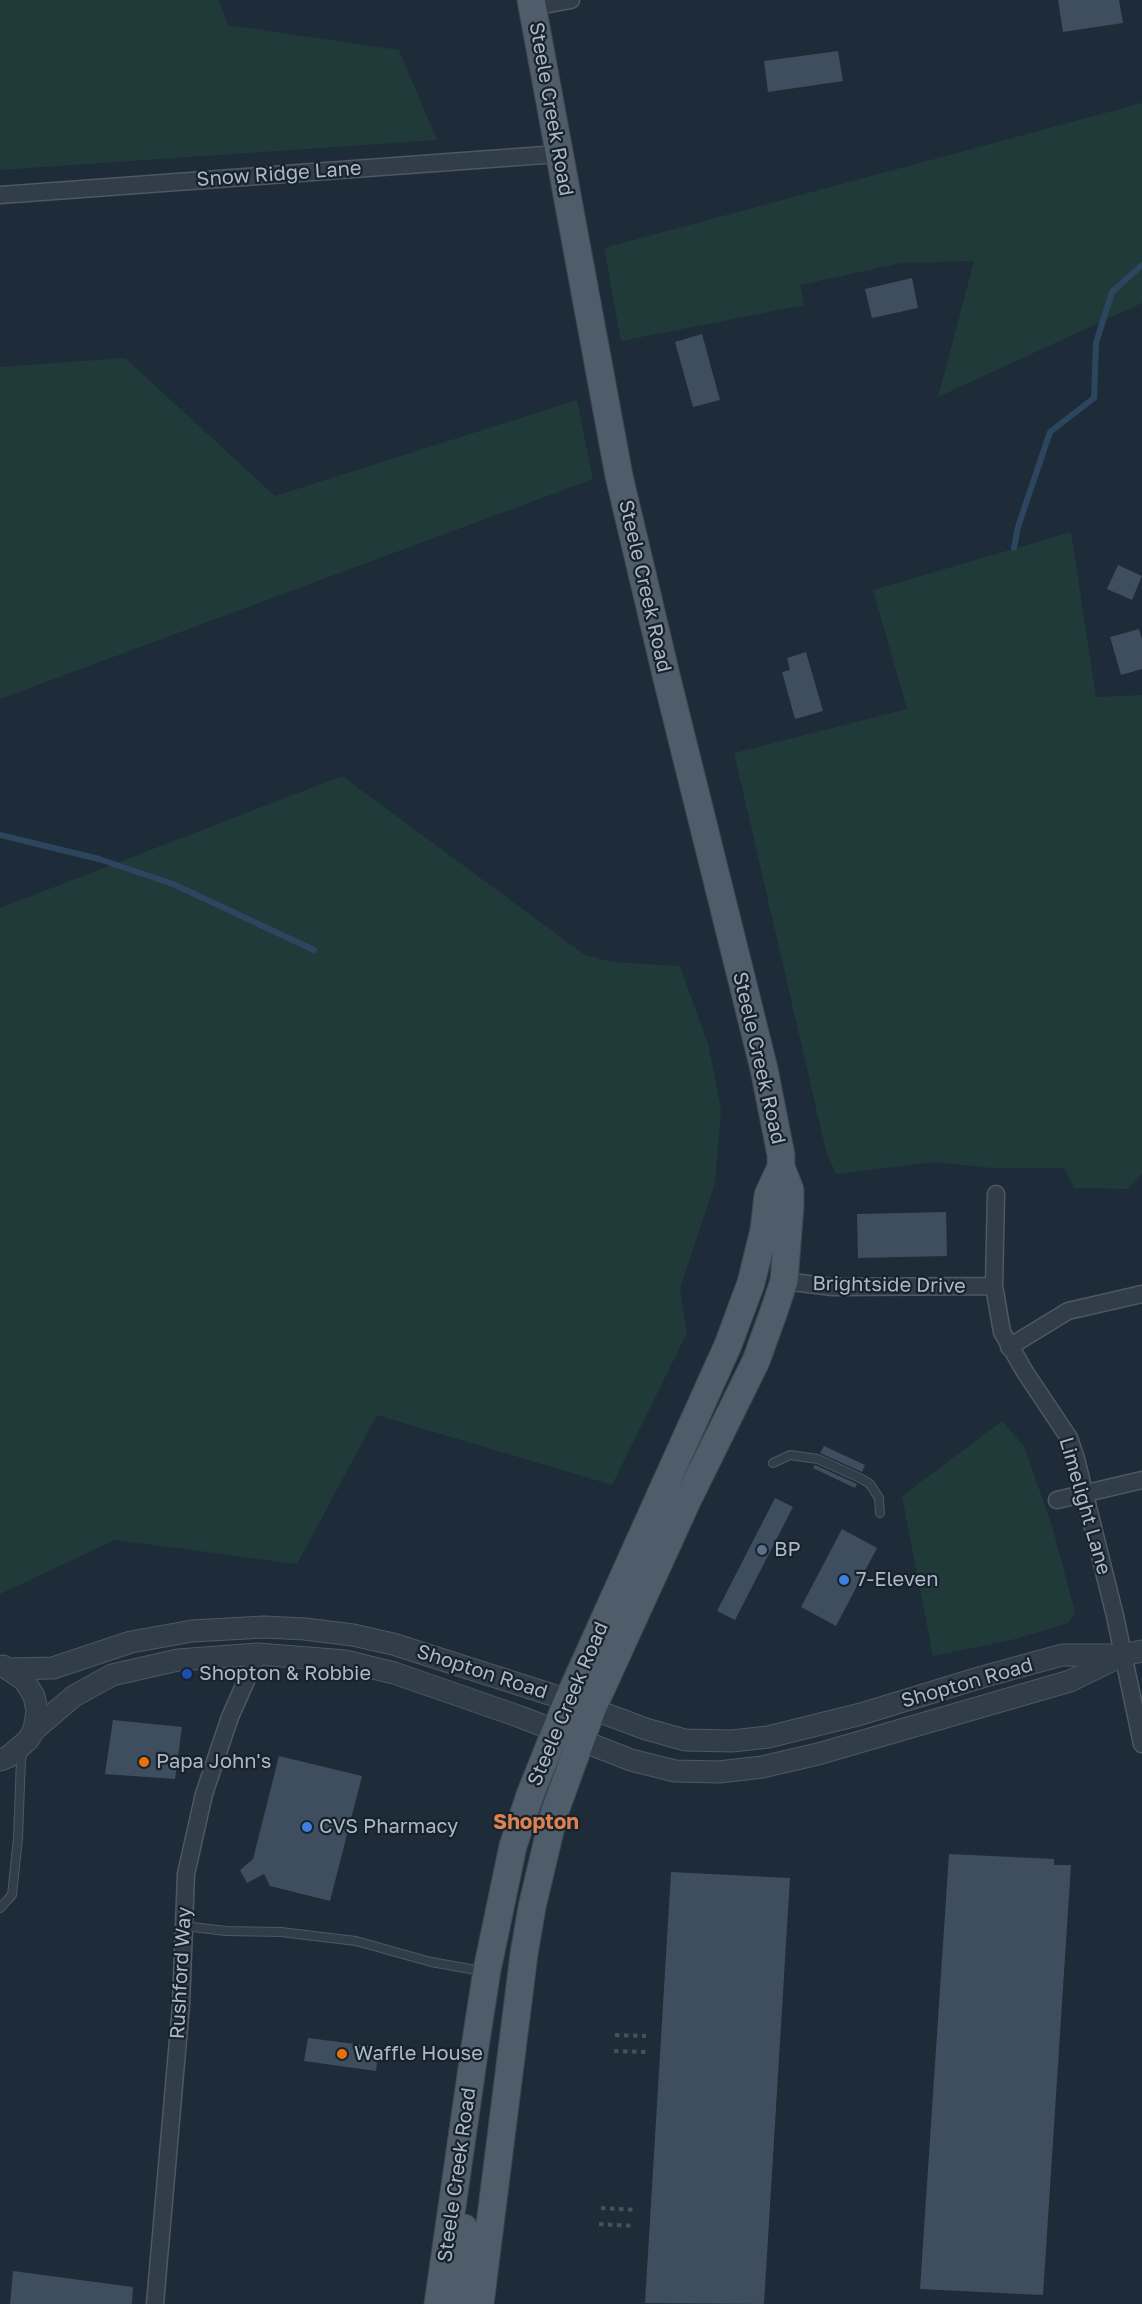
<!DOCTYPE html>
<html>
<head>
<meta charset="utf-8">
<style>
  body { margin:0 }
  canvas { display:block; background:#1e2b38 }
</style>
</head>
<body>
<canvas width="1142" height="2304"></canvas>
<script>
const context = document.querySelector('canvas').getContext('2d');
context.lineJoin = 'round';
function fill(path, color) { context.fillStyle = color; context.fill(path, 'evenodd'); }
const shape = rows => new Path2D(rows.map(r => 'M' + r).join(''));
function strokePath(path, color, width, dash) { context.strokeStyle = color; context.lineWidth = width; context.lineCap = dash ? 'butt' : 'round'; context.setLineDash(dash || []); context.stroke(path); }
function label(font, color, halo, rows, align = 'center') {
  context.font = font + ' "Golos Text",sans-serif'; context.lineWidth = 4.5; context.setLineDash([]); context.textBaseline = 'middle'; context.strokeStyle = halo; context.fillStyle = color; for (const [text, x, y, turn = 0] of rows) {
    context.save(); context.translate(x, y); context.rotate((+turn || 0) * Math.PI / 180); context.textAlign = isNaN(turn) ? turn : align; if (halo) context.strokeText(text, 0, 0); context.fillText(text, 0, 0); context.restore();
  }
}
fill(shape([
  [0,0,219,0,228,25,399,50,437,140,0,170],
  [1142,103,1142,303,938,397,974,261,901,263,800,285,804,305,621,341,604,248],
  [125,358,275,496,577,400,593,479,0,699,0,367],
  [1071,532,1096,697,1142,695,1142,1174,1127,1189,1074,1188,1064,1168,992,1168,935,1162,836,1174,826,1151,734,753,907,709,873,590],
  [342,776,585,955,612,962,680,966,709,1047,721,1110,715,1183,680,1288,687,1333,612,1485,377,1415,297,1564,115,1540,0,1594,0,908],
  [1002,1421,1024,1446,1053,1529,1075,1612,1068,1623,1012,1640,933,1656,902,1496]
]), '#203939');
strokePath(shape([
  [1014,548,1018,527,1050,432,1094,398,1096,343,1112,292,1142,265],
  [0,835,99,859,173,884,314,950]
]), '#2d465f', 6);
fill(shape([
  [1058,0,1119,0,1123,23,1063,32],
  [838,51,843,81,768,92,764,61],
  [912,278,918,308,872,318,865,289],
  [702,334,720,400,693,407,675,342],
  [1118,565,1142,576,1132,600,1107,589],
  [1139,629,1142,639,1142,669,1121,675,1110,637],
  [806,652,823,711,795,719,782,672,790,670,787,658],
  [946,1212,947,1256,858,1258,857,1214],
  [824,1446,865,1465,862,1472,820,1453],
  [815,1465,857,1484,855,1488,813,1468],
  [775,1498,793,1507,735,1620,717,1611],
  [842,1529,877,1548,836,1626,801,1607],
  [113,1720,182,1727,175,1779,105,1774],
  [279,1756,362,1776,330,1901,270,1886,264,1874,247,1883,240,1870,253,1859],
  [949,1854,1054,1859,1054,1865,1071,1865,1043,2295,920,2289],
  [671,1872,790,1878,764,2304,645,2303],
  [308,2038,379,2047,376,2071,304,2061],
  [13,2271,133,2287,132,2304,10,2304]
]), '#3e4e5e');
const service = shape([
  [773,1463,790,1455,818,1459,860,1478,870,1484,879,1498,880,1513],
  [0,1908,12,1895,18,1838,21,1759,24,1749],
  [184,1926,226,1931,281,1932,356,1941,431,1962,482,1971]
]);
const minor = shape([
  [532,7,571,0],
  [0,195,558,154],
  [996,1194,994,1286,1002,1332,1025,1372,1069,1438,1076,1459,1115,1616,1142,1744],
  [784,1281,833,1287,994,1286],
  [1009,1347,1068,1311,1142,1294],
  [1057,1500,1142,1480],
  [155,2304,181,2005,186,1874,204,1794,230,1717,258,1654]
]);
const tertiary = shape([
  [9,1669,53,1668,131,1642,192,1631,264,1627,305,1629,353,1635,393,1644,568,1700,646,1729,685,1740,732,1741,768,1737,861,1714,982,1677,1062,1655,1123,1655,1142,1651],
  [34,1730,74,1696,112,1675,178,1660,258,1654,345,1661,394,1673,518,1716,631,1760,675,1771,719,1772,762,1767,818,1754,1070,1681,1117,1658],
  [0,1760,8,1757,28,1740,34,1730,37,1711,34,1696,24,1680,3,1666]
]);
const primary = shape([
  [438,2304,475,2047,487,1970,513,1846,530,1795,568,1700,728,1345,751,1283,764,1230,768,1195,781,1167,781,1155,764,1069,667,679,619,476,531,0],
  [460,2304,464,2228],
  [480,2304,524,1954,532,1907,554,1814,592,1709,688,1499,756,1361,774,1311,784,1281,790,1206,790,1190,781,1167]
]);
strokePath(service, '#4c5864', 10);
strokePath(minor, '#4c5864', 19);
strokePath(tertiary, '#4c5864', 23);
strokePath(primary, '#3b4652', 29);
strokePath(shape([
  [615,2035,646,2036],
  [614,2051,646,2052],
  [601,2208,636,2210],
  [599,2224,635,2226]
]), '#3d5657', 4, [4.5, 4.5]);
strokePath(service, '#313d49', 8);
strokePath(minor, '#313d49', 16);
strokePath(tertiary, '#313d49', 21);
strokePath(primary, '#4f5c69', 27);
for (const [x, y, r, color] of [
  [762,1550,6,"#5c6f8a"],
  [844,1580,6,"#3f7fe0"],
  [187,1674,6,"#1a4fb4"],
  [144,1762,6,"#e8710a"],
  [307,1827,6,"#3f7fe0"],
  [342,2054,6,"#e8710a"]
]) { const dot = new Path2D(); dot.arc(x, y, r, 0, 2 * Math.PI); context.fillStyle = color; context.fill(dot); strokePath(dot, '#17222d', 2); }
label('20px', '#abb8c6', '#17222d', [
  ["Steele Creek Road",551,109,80],
  ["Snow Ridge Lane",279,174,-4],
  ["Steele Creek Road",645,586,77],
  ["Steele Creek Road",759,1058,77],
  ["Brightside Drive",889,1285,1],
  ["Limelight Lane",1085,1506,74],
  ["Shopton Road",482,1672,18],
  ["Shopton Road",967,1683,-16],
  ["Steele Creek Road",568,1704,-67],
  ["Rushford Way",181,1973,-87],
  ["Steele Creek Road",457,2175,-82]
]);
label('20px', '#abb8c6', '#17222d', [
  ["BP",774,1550],
  ["7-Eleven",856,1580],
  ["Shopton & Robbie",199,1674],
  ["Papa John's",156,1762],
  ["CVS Pharmacy",319,1827],
  ["Waffle House",354,2054]
], 'left');
label('bold 21px', '#dd814f', '#17222d', [
  ["Shopton",536,1822]
]);
</script>
</body>
</html>
